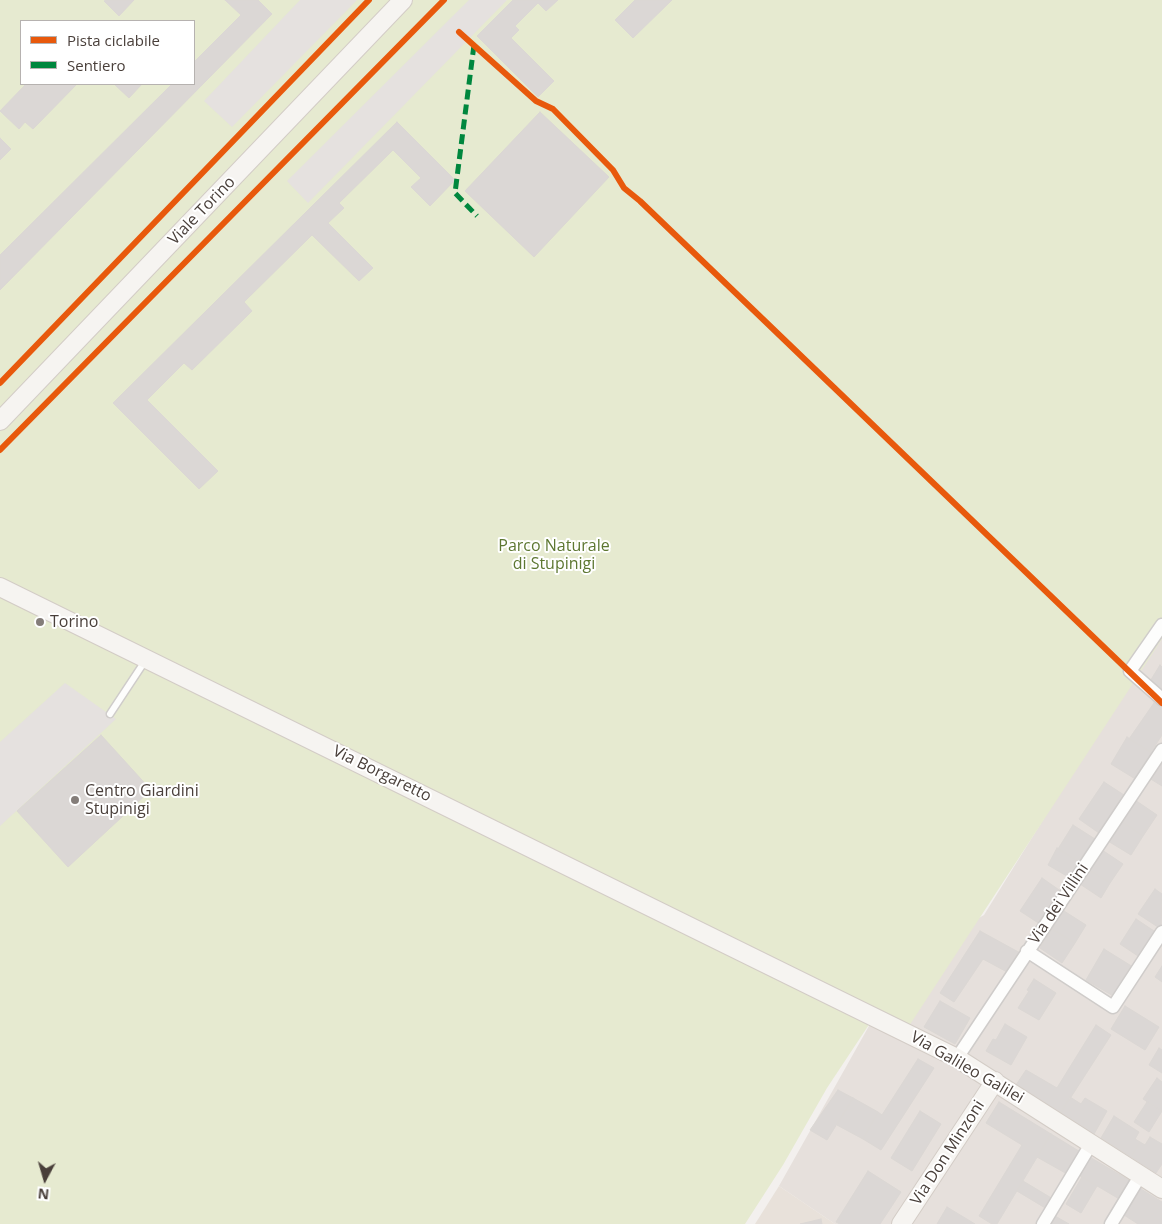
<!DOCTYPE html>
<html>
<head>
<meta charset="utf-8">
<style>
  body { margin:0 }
  #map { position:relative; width:1162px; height:1224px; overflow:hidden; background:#f3f0ee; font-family:"Open Sans",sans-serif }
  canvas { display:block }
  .legend { position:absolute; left:20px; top:20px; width:175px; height:65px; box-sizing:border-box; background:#fff; border:1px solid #b6b2b0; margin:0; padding:6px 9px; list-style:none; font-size:15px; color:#493f3a }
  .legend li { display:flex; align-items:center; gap:10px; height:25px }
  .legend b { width:25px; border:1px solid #b6b2b0 }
  .north { position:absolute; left:20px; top:1154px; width:50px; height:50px; -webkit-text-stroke:4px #fff; paint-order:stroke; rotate:186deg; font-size:14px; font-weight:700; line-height:20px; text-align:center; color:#493f3a }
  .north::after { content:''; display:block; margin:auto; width:18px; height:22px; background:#493f3a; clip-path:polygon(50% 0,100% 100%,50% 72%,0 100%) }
</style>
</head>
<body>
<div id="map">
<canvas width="1162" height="1224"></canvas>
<ul class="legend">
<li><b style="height:6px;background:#e8590c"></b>Pista ciclabile</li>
<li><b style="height:6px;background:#00873e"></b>Sentiero</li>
</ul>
<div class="north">N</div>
</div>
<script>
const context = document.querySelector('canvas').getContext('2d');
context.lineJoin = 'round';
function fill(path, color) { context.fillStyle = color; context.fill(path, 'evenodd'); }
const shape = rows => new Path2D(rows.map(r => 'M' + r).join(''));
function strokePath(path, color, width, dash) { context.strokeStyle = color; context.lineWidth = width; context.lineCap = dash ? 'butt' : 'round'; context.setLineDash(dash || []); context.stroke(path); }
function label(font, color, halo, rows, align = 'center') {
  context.font = font + ' "Open Sans",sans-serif'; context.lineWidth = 4; context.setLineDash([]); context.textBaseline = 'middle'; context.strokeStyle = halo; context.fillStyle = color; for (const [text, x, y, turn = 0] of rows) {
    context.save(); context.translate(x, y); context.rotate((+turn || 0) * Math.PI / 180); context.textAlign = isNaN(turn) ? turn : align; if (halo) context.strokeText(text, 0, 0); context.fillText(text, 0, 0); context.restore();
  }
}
fill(shape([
  [1162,632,1162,1224,835,1224,779,1186,878,1010,960,929,984,915,1131,678]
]), '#e6e0dc');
fill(shape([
  [779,1186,835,1224,755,1224]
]), '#e8e1da');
fill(shape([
  [0,0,1162,0,1162,639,909,1026,878,1011,827,1088,783,1165,745,1224,0,1224],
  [21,21,194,21,194,84,21,84]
]), '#e6ead0');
fill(shape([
  [300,0,357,0,232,127,204,101],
  [469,0,507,0,308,203,287,181],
  [65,683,116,719,0,826,0,742]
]), '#e5e1df');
const building = shape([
  [106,0,134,0,119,16,104,1,106,0],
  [225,0,258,0,272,14,0,290,0,255,172,84,194,84,194,62,241,15,225,0],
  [513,0,558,0,546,11,538,3,515,26,519,30,511,38,554,81,538,97,477,36,513,0],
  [635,0,672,0,633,38,615,20,635,0],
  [26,84,77,84,33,129,25,122,19,129,0,111,26,84],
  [114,84,142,84,129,98,114,84],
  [540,112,609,177,534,257,465,191,540,112],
  [397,122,455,180,430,206,411,187,421,178,393,150,339,203,344,208,328,223,373,268,359,281,312,235,244,302,252,311,192,370,184,363,147,400,218,471,199,489,113,403,397,122],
  [0,138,11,149,0,160,0,138],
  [1160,665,1162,667,1162,691,1149,683,1160,665],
  [1154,703,1162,708,1162,735,1151,752,1129,739,1154,703],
  [101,735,151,790,68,867,17,811,101,735],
  [1127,737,1153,754,1137,780,1111,764,1127,737],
  [1162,761,1162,786,1149,778,1162,761],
  [1104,782,1124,795,1099,833,1079,819,1104,782],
  [1135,800,1157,815,1143,836,1121,821,1135,800],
  [1121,821,1143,836,1131,855,1108,841,1121,821],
  [1073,825,1095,839,1081,863,1058,849,1073,825],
  [1057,848,1081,863,1072,879,1048,865,1057,848],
  [1102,850,1123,864,1110,883,1089,870,1102,850],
  [1089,870,1110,883,1101,898,1080,884,1089,870],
  [1042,878,1062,892,1040,924,1020,911,1042,878],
  [1155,889,1162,894,1161,929,1138,914,1155,889],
  [1064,911,1086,925,1075,943,1052,929,1064,911],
  [1136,919,1157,933,1141,958,1120,944,1136,919],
  [1052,929,1075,943,1062,963,1040,948,1052,929],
  [980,931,1022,954,1009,973,983,959,954,1002,940,993,980,931],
  [1104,949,1133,967,1115,997,1086,980,1104,949],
  [1162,966,1162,982,1155,977,1162,966],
  [1034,979,1056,993,1039,1020,1018,1008,1029,991,1027,990,1034,979],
  [940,1001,970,1018,955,1044,924,1027,940,1001],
  [1125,1006,1159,1027,1145,1050,1111,1029,1125,1006],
  [1005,1024,1027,1037,1011,1065,986,1051,993,1039,996,1040,1005,1024],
  [1096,1025,1111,1035,1060,1114,1016,1085,1026,1070,1057,1088,1096,1025],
  [1159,1048,1162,1050,1162,1073,1149,1065,1159,1048],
  [918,1059,934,1068,881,1150,863,1139,878,1112,882,1115,918,1059],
  [1157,1078,1162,1082,1162,1111,1143,1099,1157,1078],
  [838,1090,853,1098,827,1140,810,1130,838,1090],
  [1070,1097,1081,1104,1085,1098,1107,1111,1094,1134,1060,1114,1070,1097],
  [853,1098,878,1112,863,1139,837,1125,853,1098],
  [999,1102,1051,1134,997,1224,992,1224,979,1216,1022,1145,986,1123,999,1102],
  [1147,1102,1162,1111,1149,1132,1134,1122,1147,1102],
  [920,1111,941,1124,912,1171,891,1158,920,1111],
  [1114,1116,1139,1132,1135,1139,1140,1142,1131,1157,1101,1138,1114,1116],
  [1051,1134,1082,1153,1069,1175,1037,1157,1051,1134],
  [1150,1137,1162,1144,1162,1164,1156,1173,1131,1157,1140,1142,1145,1145,1150,1137],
  [1088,1156,1132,1182,1121,1200,1077,1174,1088,1156],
  [868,1171,901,1192,880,1224,840,1224,836,1222,868,1171],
  [1082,1177,1097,1186,1081,1213,1066,1204,1082,1177],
  [1023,1181,1053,1199,1047,1209,1017,1191,1023,1181],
  [1141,1189,1162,1202,1162,1224,1138,1224,1124,1215,1141,1189],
  [947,1207,975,1224,937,1224,947,1207],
  [1055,1216,1069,1224,1050,1224,1055,1216],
  [821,1219,822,1224,800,1224,821,1219]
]);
fill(building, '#dbd7d5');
strokePath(building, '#dbd7d4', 1);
const lane = shape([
  [110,714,145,661]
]);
const street = shape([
  [1162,625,1130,671,1162,699],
  [1027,951,1113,1007,1162,932],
  [957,1058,1162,750],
  [1043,1224,1091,1144],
  [1111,1224,1140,1176]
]);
const secondary = shape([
  [0,421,403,0],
  [0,587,957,1058,1162,1189],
  [901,1224,995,1081]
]);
strokePath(lane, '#cfccca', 9);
strokePath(street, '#cfccca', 15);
strokePath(secondary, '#d3ccc6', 20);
strokePath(lane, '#fdfdfc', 6);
strokePath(street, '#fdfdfc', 12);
strokePath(secondary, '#f6f4f1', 18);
strokePath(shape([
  [474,45,455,193,477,216]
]), '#00873e', 5, [10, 5]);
strokePath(shape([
  [459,32,536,101,553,109,613,170,624,188,640,201,1162,703],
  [0,383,369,0],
  [0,450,444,0]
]), '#e8590c', 6);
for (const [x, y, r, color] of [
  [40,622,5,"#847d79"],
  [75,800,5,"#847d79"]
]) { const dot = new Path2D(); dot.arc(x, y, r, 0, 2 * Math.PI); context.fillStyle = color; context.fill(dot); strokePath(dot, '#fff', 2); }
label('16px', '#493f3a', '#fff', [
  ["Viale Torino",202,211,-46],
  ["Via Borgaretto",382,774,26],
  ["Via dei Villini",1059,904,-56],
  ["Via Galileo Galilei",967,1068,30],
  ["Via Don Minzoni",948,1153,-57]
]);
label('16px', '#5d7731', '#fff', [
  ["Parco Naturale",554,546],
  ["di Stupinigi",554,564]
]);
label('16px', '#493f3a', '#fff', [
  ["Torino",50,622],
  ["Centro Giardini",85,791],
  ["Stupinigi",85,809]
], 'left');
</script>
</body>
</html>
